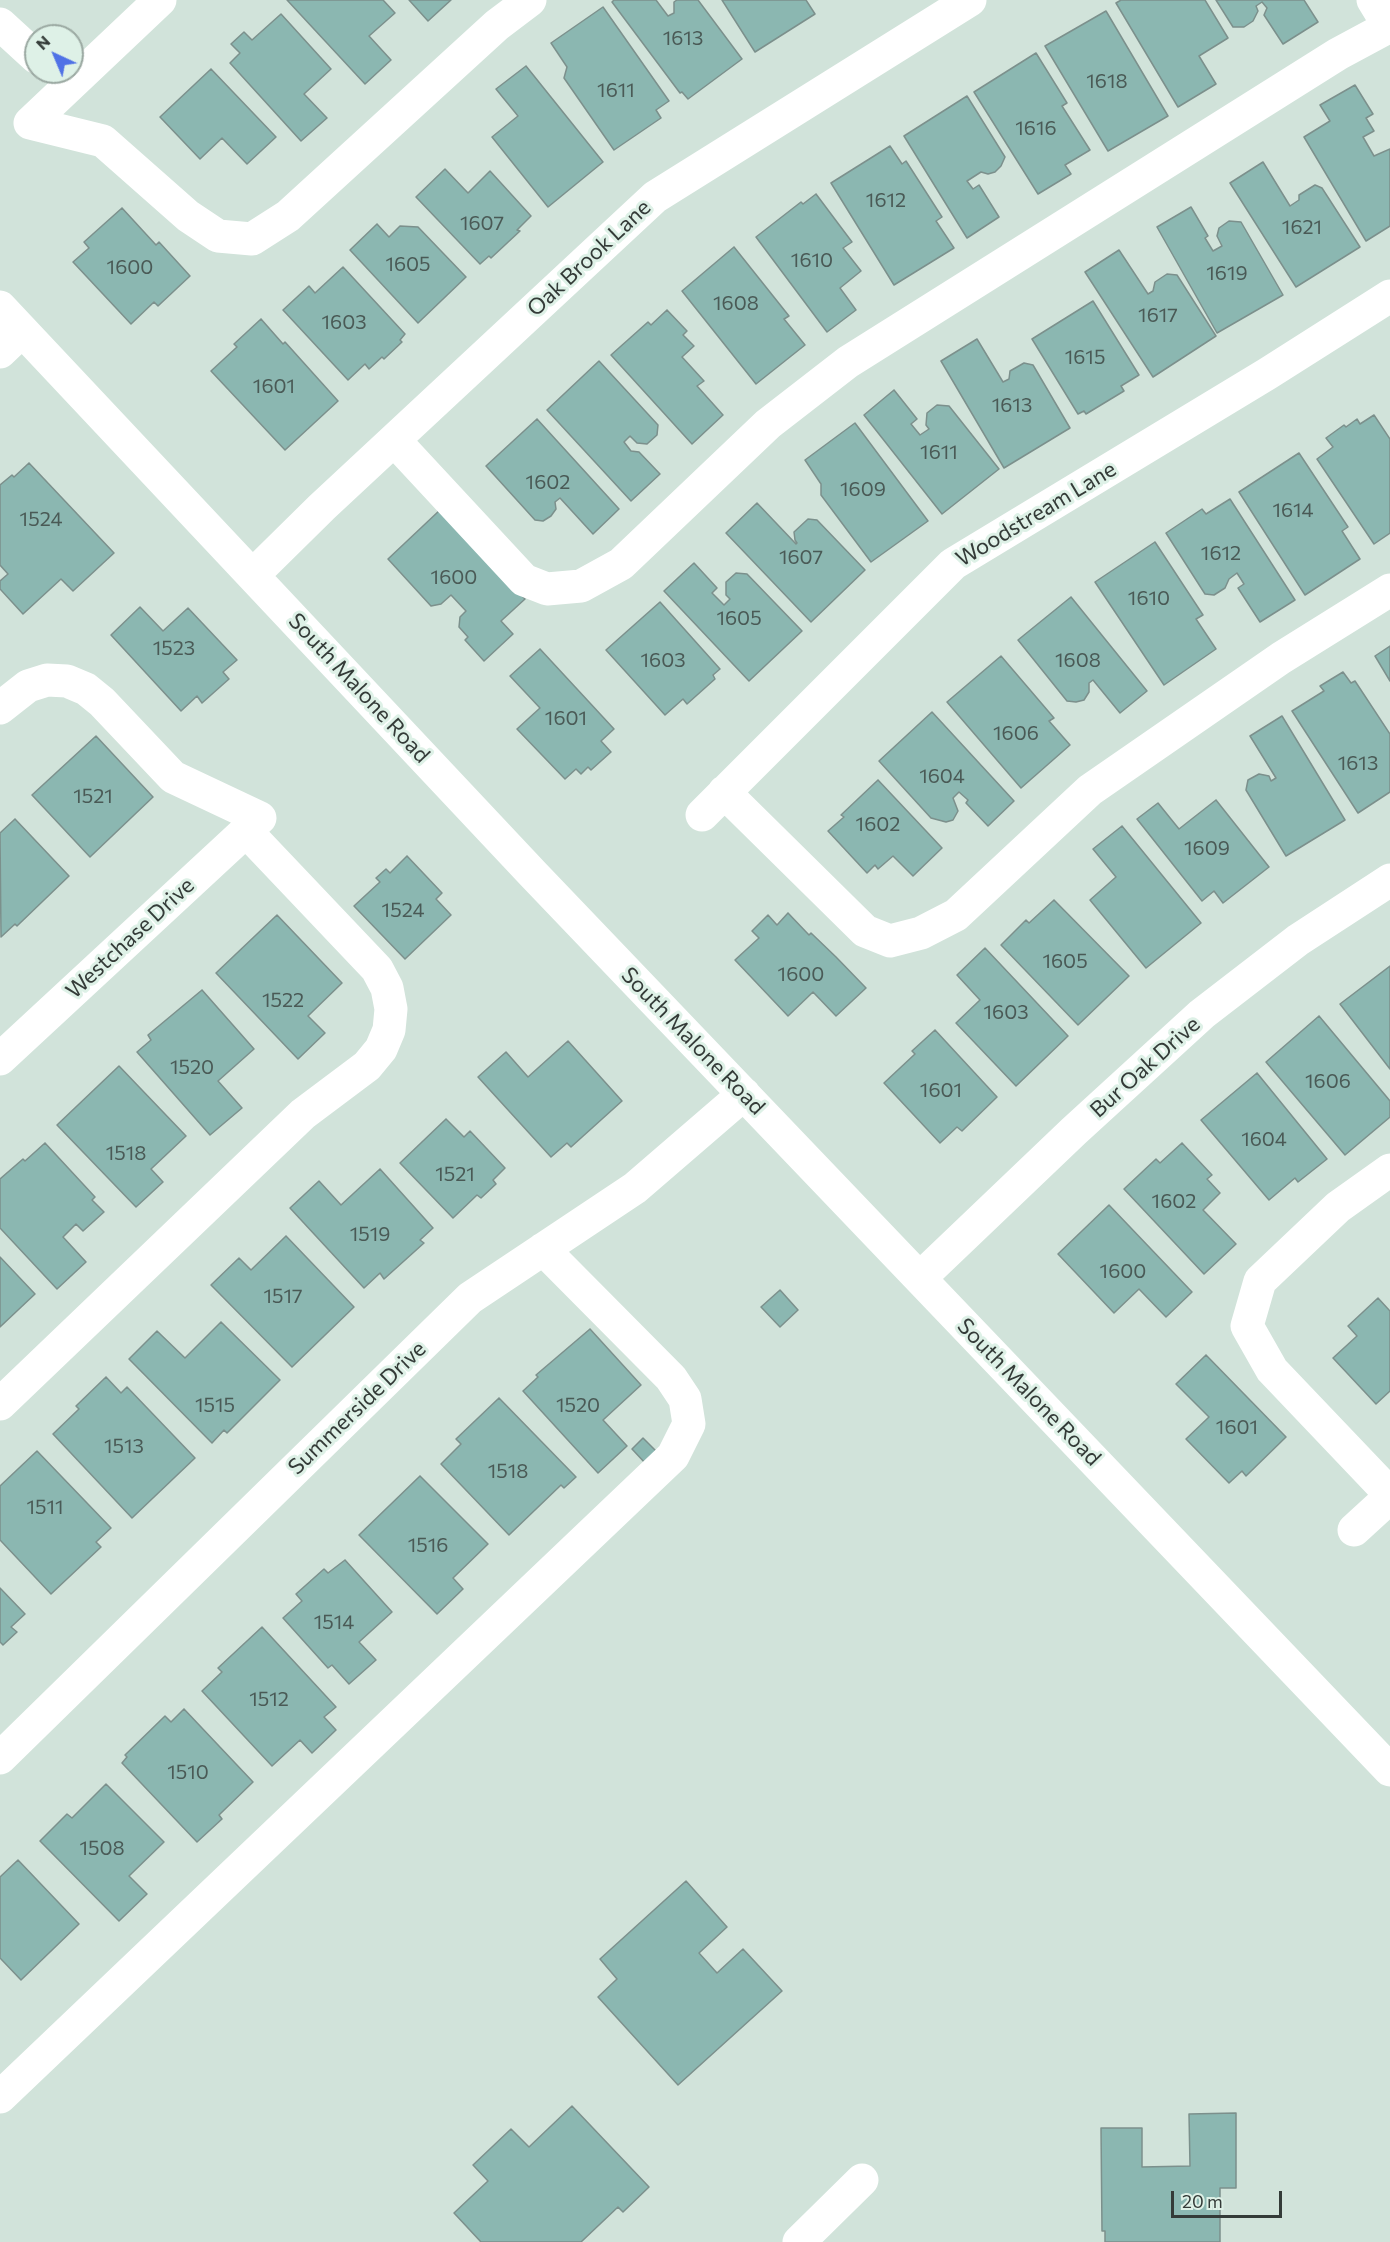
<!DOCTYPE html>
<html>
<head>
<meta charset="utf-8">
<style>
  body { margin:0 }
  #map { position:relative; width:1390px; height:2242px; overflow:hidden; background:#d1e3da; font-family:Commissioner,sans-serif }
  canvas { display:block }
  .north { position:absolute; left:24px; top:24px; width:60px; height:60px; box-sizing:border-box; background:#def1e7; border:2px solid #9aa8a1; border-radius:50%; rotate:316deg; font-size:16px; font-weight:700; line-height:24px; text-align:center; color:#343b38 }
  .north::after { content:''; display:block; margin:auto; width:21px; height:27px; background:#5072e6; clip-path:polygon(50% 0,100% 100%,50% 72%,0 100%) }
  .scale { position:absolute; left:1171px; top:2191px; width:111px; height:27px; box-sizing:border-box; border:3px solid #343b38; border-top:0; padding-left:8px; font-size:18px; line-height:21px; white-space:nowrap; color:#343b38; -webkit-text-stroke:4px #def1e7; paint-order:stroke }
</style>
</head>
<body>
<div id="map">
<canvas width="1390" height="2242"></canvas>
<div class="north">N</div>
<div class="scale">20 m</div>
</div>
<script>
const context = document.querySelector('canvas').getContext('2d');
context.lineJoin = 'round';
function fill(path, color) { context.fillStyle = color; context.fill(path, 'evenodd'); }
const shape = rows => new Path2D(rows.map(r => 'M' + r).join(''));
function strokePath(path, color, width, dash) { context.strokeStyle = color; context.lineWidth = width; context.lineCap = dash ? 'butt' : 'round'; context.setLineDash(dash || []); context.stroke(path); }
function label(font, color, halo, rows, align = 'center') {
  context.font = font + ' Commissioner,sans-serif'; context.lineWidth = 6; context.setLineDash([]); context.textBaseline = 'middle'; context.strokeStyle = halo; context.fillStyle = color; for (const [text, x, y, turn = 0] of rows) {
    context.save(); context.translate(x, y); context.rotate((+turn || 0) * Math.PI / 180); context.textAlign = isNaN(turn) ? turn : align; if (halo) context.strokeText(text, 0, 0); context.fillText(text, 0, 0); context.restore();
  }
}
const building = shape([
  [287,0,383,0,395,13,369,36,391,60,365,84,287,0],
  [409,0,451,0,428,21,409,0],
  [614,0,656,0,668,16,674,13,674,2,677,0,698,0,742,59,688,99,682,92,680,93,612,2,614,0],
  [722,0,806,0,815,14,755,52,722,0],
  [1121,0,1205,0,1228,38,1199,56,1216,84,1178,107,1116,3,1121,0],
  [1216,0,1304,0,1318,22,1283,44,1264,15,1267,8,1262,2,1256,6,1258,11,1253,21,1244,27,1233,27,1216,0],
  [603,7,669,101,656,110,661,118,614,150,564,78,567,67,551,43,603,7],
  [1106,11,1168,116,1108,151,1045,46,1106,11],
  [281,14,331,69,304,94,327,118,301,141,230,63,240,53,231,44,244,32,252,40,281,14],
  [1036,53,1067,103,1062,106,1090,150,1065,165,1071,174,1038,194,974,92,1036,53],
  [526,66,603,162,548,207,492,137,518,116,496,89,526,66],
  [211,69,276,137,247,164,222,138,200,159,160,117,211,69],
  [1355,85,1373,114,1366,118,1374,131,1363,137,1374,156,1390,149,1390,226,1366,241,1304,137,1330,121,1320,105,1355,85],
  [967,96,1005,157,1001,166,995,172,988,174,981,172,967,181,973,189,979,185,999,217,967,238,904,136,967,96],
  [890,146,902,164,906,161,942,217,936,221,954,248,894,285,831,183,890,146],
  [1263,162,1290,206,1299,200,1299,195,1315,185,1322,188,1360,247,1296,287,1230,183,1263,162],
  [445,169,468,193,490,171,531,216,517,230,520,231,491,258,489,256,480,264,416,197,445,169],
  [816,194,852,242,843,248,861,271,840,288,856,310,827,332,756,237,801,202,803,204,816,194],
  [1191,207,1208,236,1205,238,1213,251,1222,246,1217,236,1219,228,1229,221,1241,222,1283,295,1217,333,1157,227,1191,207],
  [122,208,156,245,159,242,190,276,158,306,154,302,131,324,73,262,89,248,84,242,122,208],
  [377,224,389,237,400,226,418,227,466,277,418,323,350,250,377,224],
  [734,247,789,316,784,319,805,345,756,384,682,291,734,247],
  [1119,250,1148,294,1153,291,1155,282,1167,274,1177,275,1216,336,1153,377,1085,272,1119,250],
  [343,267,405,334,400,340,402,342,384,359,382,357,369,369,365,364,348,380,283,310,309,286,315,293,343,267],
  [1093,301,1139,375,1121,386,1124,391,1086,414,1084,411,1078,414,1032,339,1093,301],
  [667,310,687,331,683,335,694,346,682,357,704,381,697,386,723,415,692,444,611,355,648,322,651,325,667,310],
  [261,319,283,344,285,342,338,401,285,450,211,371,237,347,234,344,261,319],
  [977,339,1003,382,1009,379,1010,371,1024,363,1033,365,1070,428,1004,468,941,361,977,339],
  [599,361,658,425,657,435,647,444,637,443,630,436,624,442,631,451,639,452,660,474,631,501,547,410,599,361],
  [894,390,917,419,911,424,920,435,929,429,926,425,927,413,937,405,949,406,999,469,942,514,864,415,894,390],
  [1374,415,1390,439,1390,533,1374,544,1317,459,1333,447,1326,438,1344,425,1346,427,1357,419,1360,424,1374,415],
  [537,419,619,509,593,534,560,498,555,502,556,509,551,516,543,521,535,520,486,466,537,419],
  [855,423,928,521,871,562,821,495,821,484,805,460,855,423],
  [1299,453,1348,527,1342,531,1360,559,1305,595,1239,492,1299,453],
  [29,463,114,553,73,591,61,579,23,614,0,589,0,581,8,574,0,565,0,485,12,475,14,477,29,463],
  [1230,499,1295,600,1260,622,1238,588,1244,584,1237,573,1229,579,1225,588,1214,595,1205,594,1166,533,1202,509,1206,514,1230,499],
  [757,503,796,544,797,543,795,540,794,532,808,519,817,520,865,570,811,622,726,533,757,503],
  [441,509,525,599,501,621,513,634,484,661,465,640,468,637,459,627,460,617,466,611,451,595,441,604,431,606,388,559,441,509],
  [1155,542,1203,615,1196,619,1216,649,1164,685,1095,582,1155,542],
  [694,563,717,588,712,593,724,605,730,599,726,595,726,582,736,573,747,574,802,631,749,681,664,591,694,563],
  [1071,597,1147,691,1120,713,1093,680,1089,683,1089,692,1084,700,1076,702,1067,701,1018,640,1071,597],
  [660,602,720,669,713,675,715,679,687,704,683,699,665,715,606,650,660,602],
  [140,607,163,631,188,608,237,660,223,672,229,679,202,703,197,696,181,711,111,635,140,607],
  [1390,646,1390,681,1375,656,1390,646],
  [540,649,614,729,601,741,611,752,591,770,588,767,581,774,576,769,565,779,517,729,540,708,510,676,540,649],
  [1001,656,1054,718,1049,721,1070,745,1021,788,947,702,1001,656],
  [1343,672,1351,683,1355,681,1390,734,1390,792,1358,813,1292,711,1324,691,1320,686,1343,672],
  [932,712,1014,801,988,826,966,803,968,800,959,792,953,798,958,811,953,820,946,822,931,818,879,761,932,712],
  [1282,716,1345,820,1286,856,1246,790,1248,780,1259,774,1269,776,1271,781,1276,778,1250,736,1282,716],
  [96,736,153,797,90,857,32,795,96,736],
  [878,780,942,848,913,876,893,856,878,869,875,865,867,873,828,831,844,817,841,815,878,780],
  [1216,800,1269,867,1223,903,1214,891,1202,901,1137,819,1158,803,1179,829,1216,800],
  [15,819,69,876,17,926,15,924,1,937,0,833,15,819],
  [1122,826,1201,923,1146,968,1090,900,1116,877,1093,849,1122,826],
  [407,856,442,893,436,899,451,915,405,959,354,906,380,882,376,878,386,869,390,873,407,856],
  [1054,900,1129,976,1078,1025,1001,945,1026,920,1029,923,1054,900],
  [788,913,809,935,811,933,836,957,866,988,836,1016,813,992,788,1016,735,960,759,938,752,931,768,915,777,925,788,913],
  [277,915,342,983,308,1016,325,1033,298,1059,216,973,277,915],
  [985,948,1068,1036,1016,1086,956,1023,980,1000,957,975,985,948],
  [1390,966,1390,1069,1340,1004,1390,966],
  [202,990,254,1049,218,1081,242,1108,210,1135,137,1052,151,1040,148,1035,202,990],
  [1319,1016,1390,1101,1390,1117,1345,1155,1266,1062,1319,1016],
  [935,1030,997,1097,962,1131,957,1127,940,1143,884,1083,915,1054,912,1051,935,1030],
  [568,1041,622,1101,571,1147,567,1143,551,1157,478,1077,506,1052,528,1077,568,1041],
  [119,1066,186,1136,151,1169,163,1182,136,1207,57,1125,119,1066],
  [1257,1073,1327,1159,1298,1182,1295,1178,1269,1200,1201,1120,1257,1073],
  [446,1119,464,1137,470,1131,505,1168,493,1180,496,1184,481,1198,477,1195,453,1218,400,1163,446,1119],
  [45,1143,95,1197,92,1200,104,1212,83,1231,76,1224,63,1237,86,1262,57,1289,0,1228,0,1179,23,1159,25,1161,45,1143],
  [1182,1143,1212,1175,1207,1179,1220,1193,1203,1210,1236,1244,1204,1274,1124,1189,1156,1159,1160,1163,1182,1143],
  [380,1169,433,1228,420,1240,424,1243,384,1279,380,1273,364,1288,290,1208,319,1181,341,1205,380,1169],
  [1109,1205,1192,1292,1166,1317,1139,1289,1114,1313,1058,1254,1109,1205],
  [286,1236,354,1307,292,1367,211,1285,239,1258,251,1270,286,1236],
  [0,1257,35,1294,0,1327,0,1257],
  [780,1290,798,1310,780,1327,761,1307,780,1290],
  [1378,1298,1390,1311,1390,1391,1376,1404,1333,1358,1357,1336,1348,1326,1378,1298],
  [221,1322,280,1380,227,1433,224,1430,212,1443,129,1359,157,1331,185,1358,221,1322],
  [590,1329,641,1385,603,1420,627,1446,598,1473,523,1391,538,1377,536,1375,590,1329],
  [1206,1355,1286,1437,1246,1476,1242,1471,1229,1483,1186,1439,1209,1417,1176,1384,1206,1355],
  [106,1377,121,1393,127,1387,195,1458,132,1518,53,1434,79,1409,76,1406,106,1377],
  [499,1398,576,1477,564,1488,561,1485,509,1535,441,1464,461,1444,456,1439,499,1398],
  [643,1438,658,1453,646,1464,632,1449,643,1438],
  [37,1451,111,1528,96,1542,101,1547,51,1594,0,1540,0,1486,37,1451],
  [420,1476,488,1544,453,1578,463,1589,437,1614,359,1535,420,1476],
  [345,1560,392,1612,359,1642,376,1660,349,1684,332,1665,328,1668,283,1618,302,1601,296,1594,324,1569,328,1573,345,1560],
  [0,1588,25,1614,11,1627,17,1632,3,1645,0,1642,0,1588],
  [262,1627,336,1707,324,1717,336,1730,312,1753,300,1740,272,1766,202,1691,222,1672,218,1668,262,1627],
  [184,1709,253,1782,219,1815,222,1819,197,1842,122,1763,127,1757,125,1755,165,1716,171,1722,184,1709],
  [106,1784,164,1842,129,1876,147,1894,119,1921,40,1841,67,1814,72,1818,106,1784],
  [18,1860,79,1924,21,1980,0,1958,0,1877,18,1860],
  [686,1881,727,1927,699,1953,717,1973,743,1949,782,1991,678,2085,598,1997,617,1979,600,1959,686,1881],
  [572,2106,649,2187,623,2212,618,2207,581,2242,481,2242,454,2213,488,2181,473,2165,511,2129,529,2147,572,2106],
  [1236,2113,1236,2188,1220,2188,1220,2242,1105,2242,1105,2231,1102,2231,1101,2128,1142,2128,1142,2167,1190,2166,1189,2114,1236,2113]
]);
fill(building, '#8bb7b1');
strokePath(building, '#7c908c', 1.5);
strokePath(shape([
  [1373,0,1390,28],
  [0,24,36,57],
  [30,123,103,141,188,216,218,236,252,239,288,216,497,25,530,0],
  [30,123,160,0],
  [0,307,533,874,1390,1770],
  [0,352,22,331],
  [394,440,524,580,547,589,581,586,621,564,768,424,848,362,1338,54,1390,26],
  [253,575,322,507,655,197,970,0],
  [0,708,28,686,47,680,67,681,86,689,102,702,173,777,260,818,0,1059],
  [724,792,865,931,890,941,921,933,956,915,1090,790,1281,658,1390,590],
  [702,815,953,564,1267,374,1390,296],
  [1390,1170,1338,1207,1260,1281,1247,1326,1272,1370,1390,1494],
  [920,1278,1074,1131,1202,1014,1298,940,1390,880],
  [0,1404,303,1114,367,1066,381,1049,389,1030,391,1009,387,988,377,969,246,831],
  [1354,1530,1390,1497],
  [0,1758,470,1298,635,1188,744,1094],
  [0,2097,673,1456,689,1424,685,1399,671,1378,543,1249],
  [799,2242,862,2180]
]), '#fff', 33);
label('20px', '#4a5a56', null, [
  ["1613",683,38],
  ["1618",1107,81],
  ["1611",616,90],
  ["1616",1036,128],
  ["1612",886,200],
  ["1607",482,223],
  ["1621",1302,227],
  ["1610",812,260],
  ["1605",408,264],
  ["1600",130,267],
  ["1619",1227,273],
  ["1608",736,303],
  ["1617",1158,315],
  ["1603",344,322],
  ["1615",1085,357],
  ["1601",274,386],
  ["1613",1012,405],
  ["1611",939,452],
  ["1602",548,482],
  ["1609",863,489],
  ["1614",1293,510],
  ["1524",41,519],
  ["1612",1221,553],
  ["1607",801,557],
  ["1600",454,577],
  ["1610",1149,598],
  ["1605",739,618],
  ["1523",174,648],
  ["1603",663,660],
  ["1608",1078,660],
  ["1601",566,718],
  ["1606",1016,733],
  ["1613",1358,763],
  ["1604",942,776],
  ["1521",93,796],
  ["1602",878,824],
  ["1609",1207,848],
  ["1524",403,910],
  ["1605",1065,961],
  ["1600",801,974],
  ["1522",283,1000],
  ["1603",1006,1012],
  ["1520",192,1067],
  ["1606",1328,1081],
  ["1601",941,1090],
  ["1604",1264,1139],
  ["1518",126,1153],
  ["1521",455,1174],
  ["1602",1174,1201],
  ["1519",370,1234],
  ["1600",1123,1271],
  ["1517",283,1296],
  ["1515",215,1405],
  ["1520",578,1405],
  ["1601",1237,1427],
  ["1513",124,1446],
  ["1518",508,1471],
  ["1511",45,1507],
  ["1516",428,1545],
  ["1514",334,1622],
  ["1512",269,1699],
  ["1510",188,1772],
  ["1508",102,1848]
]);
label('22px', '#343b38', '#def1e7', [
  ["Oak Brook Lane",589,258,-43],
  ["Woodstream Lane",1036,514,-31],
  ["South Malone Road",359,688,47],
  ["Westchase Drive",130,938,-43],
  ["South Malone Road",693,1041,46],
  ["Bur Oak Drive",1145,1067,-42],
  ["South Malone Road",1029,1392,46],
  ["Summerside Drive",357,1408,-44]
]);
</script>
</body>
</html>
